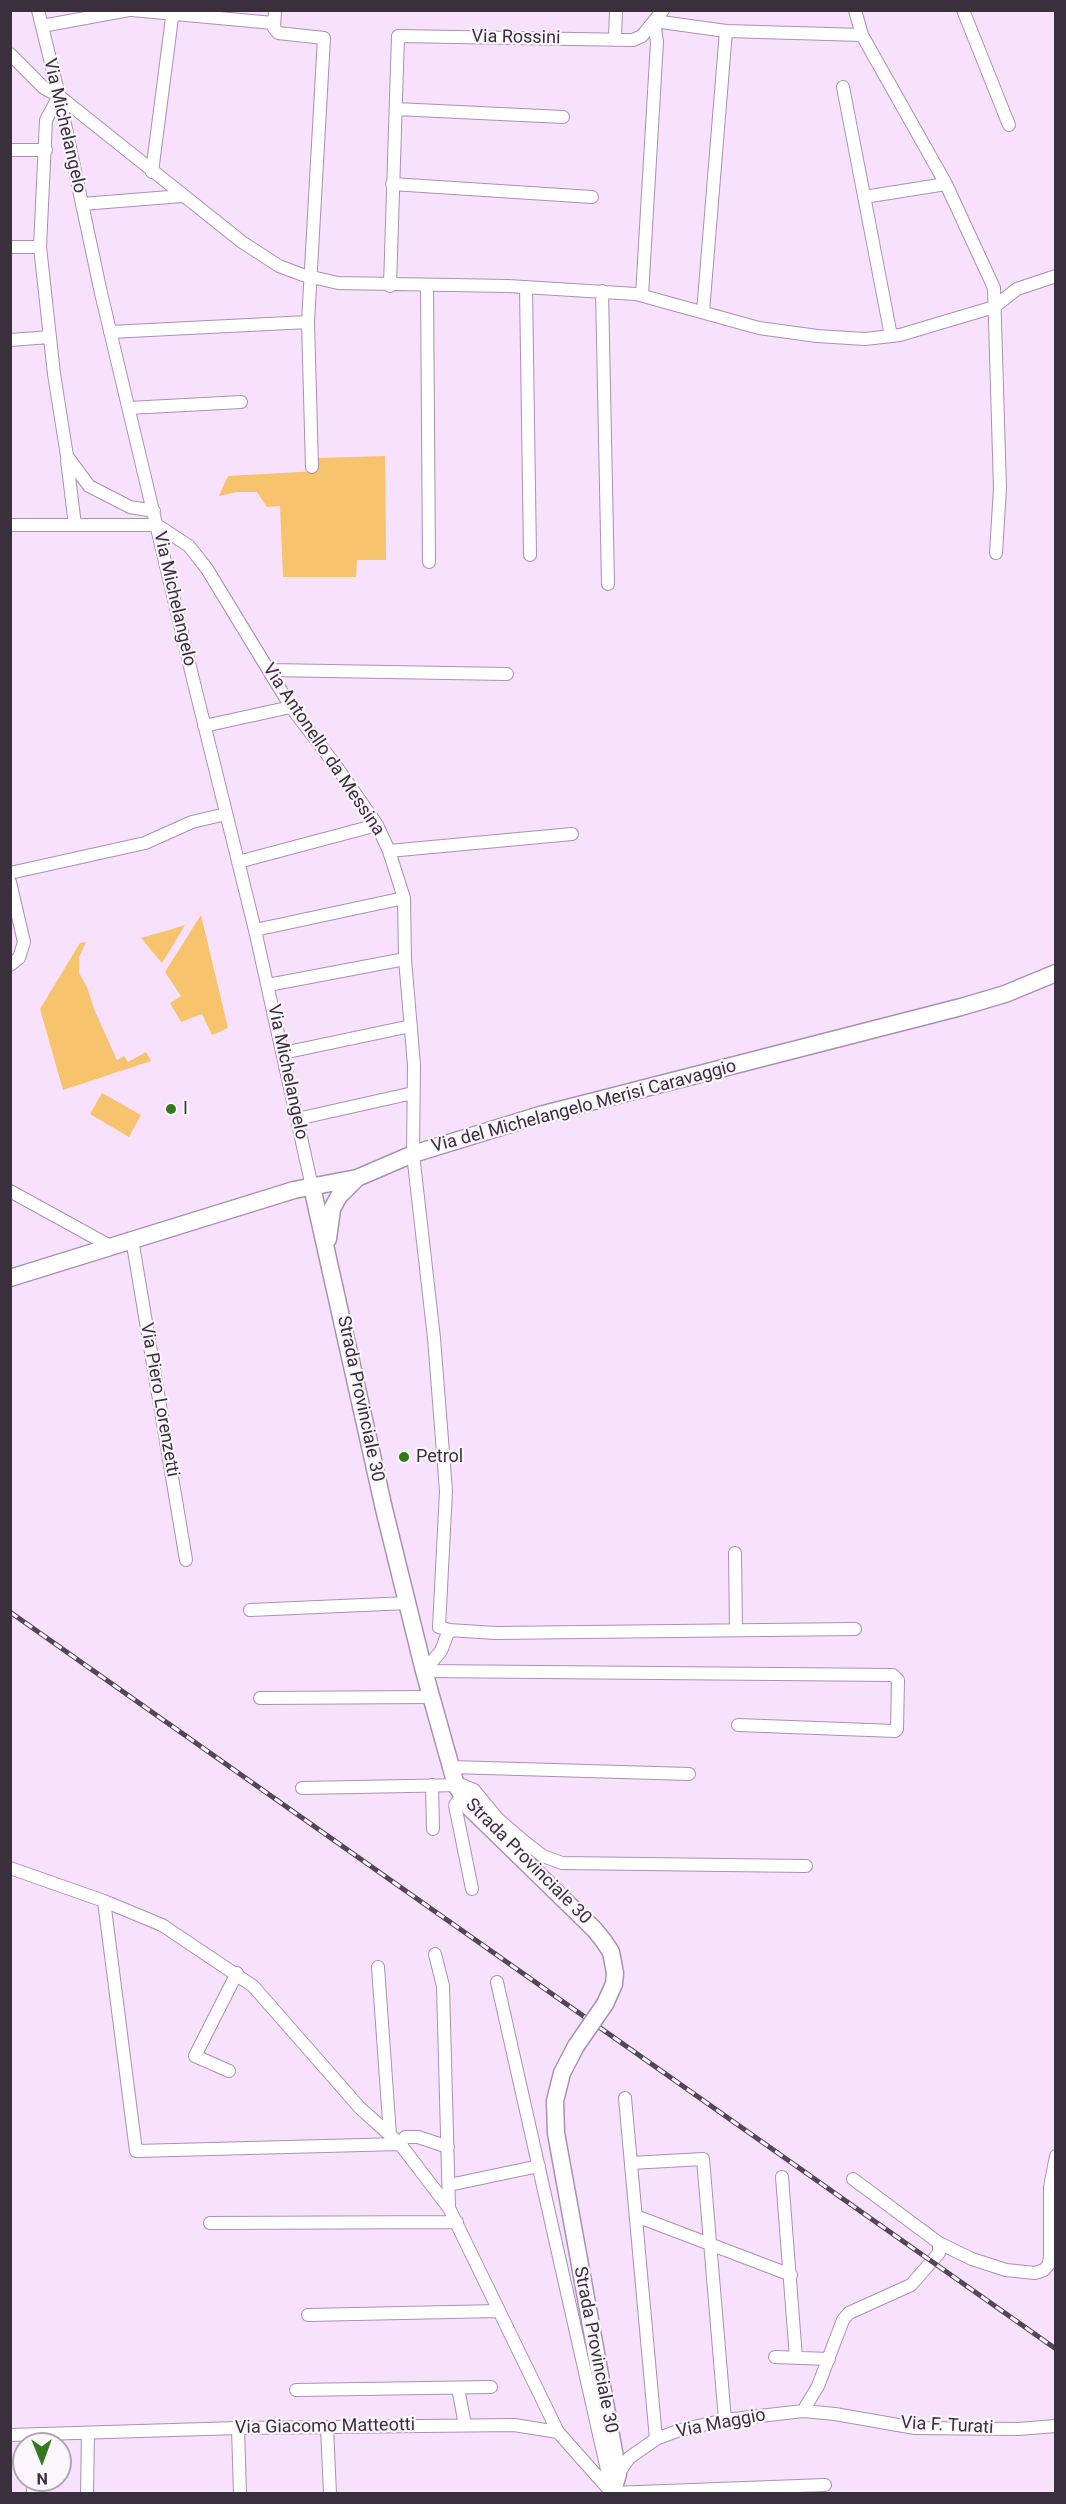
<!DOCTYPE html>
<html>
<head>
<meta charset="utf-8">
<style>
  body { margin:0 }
  #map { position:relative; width:1066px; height:2504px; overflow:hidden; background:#f7e1fd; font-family:Roboto,sans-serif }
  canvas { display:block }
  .frame { position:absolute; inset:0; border:12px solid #3a303d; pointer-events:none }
  .north { position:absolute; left:12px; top:2432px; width:60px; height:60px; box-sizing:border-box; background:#fbf5fc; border:2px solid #aea6b0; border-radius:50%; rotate:179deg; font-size:16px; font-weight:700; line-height:24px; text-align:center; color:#3a303d }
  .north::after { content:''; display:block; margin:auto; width:21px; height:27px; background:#347a1d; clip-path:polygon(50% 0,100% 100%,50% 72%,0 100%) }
</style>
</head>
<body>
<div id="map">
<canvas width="1066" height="2504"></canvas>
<div class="frame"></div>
<div class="north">N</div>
</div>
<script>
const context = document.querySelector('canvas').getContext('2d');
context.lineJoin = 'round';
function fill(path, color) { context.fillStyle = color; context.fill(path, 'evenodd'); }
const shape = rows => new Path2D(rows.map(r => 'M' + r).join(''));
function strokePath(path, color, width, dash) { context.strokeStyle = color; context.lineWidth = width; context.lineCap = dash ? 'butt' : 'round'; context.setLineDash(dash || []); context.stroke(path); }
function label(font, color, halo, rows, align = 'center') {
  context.font = font + ' Roboto,sans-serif'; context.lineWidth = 4.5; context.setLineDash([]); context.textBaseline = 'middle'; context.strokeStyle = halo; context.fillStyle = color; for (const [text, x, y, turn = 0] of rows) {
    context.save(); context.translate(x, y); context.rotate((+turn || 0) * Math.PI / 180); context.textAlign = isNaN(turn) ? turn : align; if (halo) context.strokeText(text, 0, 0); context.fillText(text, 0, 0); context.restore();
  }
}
fill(shape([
  [385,456,386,560,357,560,356,577,283,577,280,506,267,507,257,492,237,492,219,496,228,476,318,471,318,458],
  [201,915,228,1028,212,1035,202,1014,181,1022,170,1003,181,996,165,972],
  [185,925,162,963,141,938,169,930],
  [86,942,79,957,79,973,87,987,94,1009,117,1060,124,1056,128,1062,146,1052,151,1061,63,1090,40,1009,80,943],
  [102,1093,141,1115,129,1137,90,1114]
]), '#f7c36c');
const street = shape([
  [38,10,59,96,101,293,192,675,255,930,312,1187],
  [132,10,273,23],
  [275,10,274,28,278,33,324,38,308,322,312,467],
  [855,10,862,35,946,184,994,288,1000,488,996,553],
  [963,10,1009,125],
  [42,26,129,10],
  [615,40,616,10],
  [10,54,44,88,59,96,242,242,279,266,303,275,338,283,508,286,636,294,759,328,817,336,865,339,900,335,994,307,1017,289,1056,276],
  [843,87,891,336],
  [59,96,46,120,40,247,54,374,67,456,89,486,130,507,154,511],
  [396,109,563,117],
  [10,150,46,150],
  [152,172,173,10],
  [392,184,592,197],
  [864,197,946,184],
  [82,204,182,196],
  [10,247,40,247],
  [390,286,398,36,633,40,642,36,663,10],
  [427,286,429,562],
  [526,287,530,555],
  [602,291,608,584],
  [642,295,657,42,654,21,726,31,862,35],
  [703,312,726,31],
  [110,332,308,322],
  [10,340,50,337],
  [129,408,241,402],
  [67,460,75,525],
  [10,525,157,525,189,546,207,569,291,707,336,766,377,825,389,851,404,898,405,959,414,1065,413,1154,434,1338,446,1491,439,1627,449,1630],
  [269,670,507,674],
  [204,726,291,707],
  [389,851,572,834],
  [238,862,377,825],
  [10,873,145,843,192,822,226,814],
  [10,882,24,942,19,958,10,965],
  [255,930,404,898],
  [268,985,405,959],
  [283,1053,411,1026],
  [297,1119,413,1093],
  [10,1191,110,1246],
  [132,1239,186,1560],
  [735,1553,736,1629],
  [250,1610,408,1603],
  [424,1671,893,1675,898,1680,897,1729,895,1731,738,1725],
  [424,1671,441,1651,449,1630,495,1633,855,1629],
  [260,1698,430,1697],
  [451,1767,689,1774],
  [432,1785,433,1829],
  [302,1788,462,1785,474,1790,498,1819,526,1843,543,1856,562,1863,806,1866],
  [462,1796,455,1805,472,1889],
  [10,1868,104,1901],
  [435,1954,443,1986,449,2208],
  [378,1967,390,2135],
  [497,1982,612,2492],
  [229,2071,195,2056,237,1973],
  [625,2098,656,2439],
  [448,2147,418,2137,405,2137,400,2144,136,2151,104,1901,162,1925,253,1986,360,2108,400,2144,449,2208,558,2432],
  [631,2163,703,2159,725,2420],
  [782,2177,796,2358],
  [449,2185,539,2166],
  [636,2216,791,2275],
  [210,2223,457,2222],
  [939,2243,972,2259,1006,2270,1035,2273,1044,2270,1049,2264,1050,2255,1050,2187,1056,2156],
  [308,2315,498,2311],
  [775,2357,829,2359],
  [458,2388,465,2425],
  [296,2390,491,2387],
  [803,2411,818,2386,843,2320,849,2313,911,2285,939,2253,939,2243,853,2179],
  [327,2427,330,2494],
  [238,2428,240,2494],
  [10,2435,238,2428,514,2425,558,2432,612,2493],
  [618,2474,629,2458,656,2439,680,2430,725,2420,803,2411,835,2414,915,2428,1018,2429,1056,2426],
  [612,2493,825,2485],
  [33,2494,33,2480],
  [87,2494,88,2433]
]);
const secondary = shape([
  [312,1187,384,1509,424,1671,456,1785,470,1808,594,1929,603,1940,611,1952,615,1973,614,1984,605,2004],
  [328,1239,332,1209,339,1196,357,1178],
  [10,1278,294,1190,357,1178,413,1154,540,1115,961,1007,1005,994,1056,973],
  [576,2046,562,2073,555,2101,556,2133,618,2474,612,2494]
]);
strokePath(street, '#aa91b1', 14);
strokePath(secondary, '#aa91b1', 19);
strokePath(street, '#fff', 12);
strokePath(secondary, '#fff', 16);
const rail = shape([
  [10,1612,1056,2349]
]);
strokePath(rail, '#534756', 5);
strokePath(rail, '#fbf5fc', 3, [9]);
const secondaryBridge = shape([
  [576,2046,605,2004]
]);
strokePath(secondaryBridge, '#aa91b1', 19, []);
strokePath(secondaryBridge, '#fff', 16);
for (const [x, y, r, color] of [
  [171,1109,6,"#347a1d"],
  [404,1457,6,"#347a1d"]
]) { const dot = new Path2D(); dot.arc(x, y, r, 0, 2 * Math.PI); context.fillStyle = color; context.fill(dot); strokePath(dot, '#fbf5fc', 2); }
label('18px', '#3a303d', '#fbf5fc', [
  ["Via Rossini",516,38,1],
  ["Via Michelangelo",64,126,77],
  ["Via Michelangelo",174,599,77],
  ["Via Antonello da Messina",323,750,56],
  ["Via Michelangelo",287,1072,78],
  ["Via del Michelangelo Merisi Caravaggio",584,1107,-15],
  ["Strada Provinciale 30",360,1399,78],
  ["Via Piero Lorenzetti",159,1400,80],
  ["Strada Provinciale 30",528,1862,45],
  ["Strada Provinciale 30",595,2350,79],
  ["Via Maggio",721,2424,-11],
  ["Via F. Turati",947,2426,3],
  ["Via Giacomo Matteotti",325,2427,-1]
]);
label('18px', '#3a303d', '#fbf5fc', [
  ["I",183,1109],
  ["Petrol",416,1457]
], 'left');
</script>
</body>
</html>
